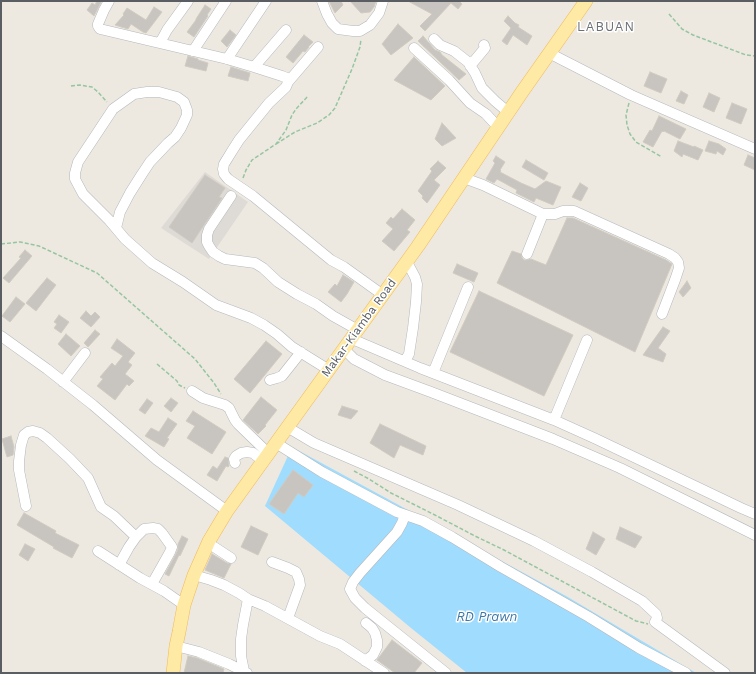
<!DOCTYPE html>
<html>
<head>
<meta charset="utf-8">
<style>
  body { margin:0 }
  #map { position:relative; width:756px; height:674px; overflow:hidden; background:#ede9e1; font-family:"Work Sans",sans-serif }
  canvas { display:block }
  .frame { position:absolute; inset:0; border:2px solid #5a5e62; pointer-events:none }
</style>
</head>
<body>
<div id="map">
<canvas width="756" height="674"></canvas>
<div class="frame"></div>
</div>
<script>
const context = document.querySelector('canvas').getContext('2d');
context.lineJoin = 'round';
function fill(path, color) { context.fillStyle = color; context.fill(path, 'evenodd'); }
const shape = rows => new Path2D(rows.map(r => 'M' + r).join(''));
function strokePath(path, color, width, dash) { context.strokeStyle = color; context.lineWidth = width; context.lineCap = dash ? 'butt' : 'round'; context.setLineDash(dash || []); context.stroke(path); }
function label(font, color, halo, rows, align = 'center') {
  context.font = font + ' "Work Sans",sans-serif'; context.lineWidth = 3; context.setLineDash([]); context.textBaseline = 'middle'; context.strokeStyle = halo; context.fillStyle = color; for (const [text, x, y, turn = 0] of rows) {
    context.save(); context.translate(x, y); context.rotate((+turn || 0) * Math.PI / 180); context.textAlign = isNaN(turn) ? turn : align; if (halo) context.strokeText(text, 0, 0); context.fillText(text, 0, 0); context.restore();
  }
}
fill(shape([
  [205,172,248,202,209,259,161,228]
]), '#dedbd6');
fill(shape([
  [292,447,566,596,696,673,467,673,411,628,265,506]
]), '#a0dcfe');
const building = shape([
  [97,1,101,2,94,16,87,10,92,3,95,5,97,1],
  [329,1,341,1,343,5,335,13,329,1],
  [350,1,376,1,374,7,370,12,361,13,350,1],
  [408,1,459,1,462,4,458,9,451,3,425,31,420,26,432,14,408,1],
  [205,5,211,9,207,15,208,16,194,37,187,32,196,20,196,19,205,5],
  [154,7,162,12,146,33,143,32,131,24,128,29,115,25,124,15,123,14,127,8,146,20,154,7],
  [508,16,515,23,519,25,518,27,532,36,527,45,513,35,507,45,502,41,511,28,504,21,508,16],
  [398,24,413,38,391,55,382,44,398,24],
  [230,30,236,35,227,47,221,41,230,30],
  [304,35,313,42,308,47,309,47,305,52,303,51,293,63,286,57,304,35],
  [423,36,435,50,440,52,442,55,466,74,459,80,418,41,423,36],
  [188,56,198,59,198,60,208,63,206,71,185,66,188,56],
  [414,57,445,86,431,100,394,80,414,57],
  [231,67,250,73,248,81,228,76,231,67],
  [650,72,667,79,661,93,644,86,650,72],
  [681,91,688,95,684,104,676,101,681,91],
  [709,93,720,98,714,112,703,107,709,93],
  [732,103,747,109,741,124,726,118,732,103],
  [659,116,686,129,680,139,664,131,663,132,662,131,653,147,643,142,650,130,652,131,659,116],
  [442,123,456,138,442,146,435,139,442,123],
  [678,141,694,147,694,146,703,150,698,160,683,154,682,157,674,151,678,141],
  [709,141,719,144,726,149,723,155,717,151,716,154,705,151,709,141],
  [748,155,755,158,755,170,744,165,748,155],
  [496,156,505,162,500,170,501,171,500,172,521,183,535,189,546,181,561,187,553,205,536,198,534,202,516,193,517,190,497,179,494,183,486,179,495,163,493,161,496,156],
  [526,160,548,173,544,180,522,167,526,160],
  [438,161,446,168,434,180,440,185,427,203,422,198,423,196,418,191,432,171,430,169,438,161],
  [205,175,225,188,219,197,222,198,192,243,169,227,205,175],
  [580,183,588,188,581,201,572,197,580,183],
  [402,209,415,220,407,230,410,232,394,251,382,241,393,229,386,223,391,217,393,219,402,209],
  [567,218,573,218,666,260,672,264,635,352,497,283,512,251,521,254,522,258,524,260,528,260,531,259,546,265,567,218],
  [25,250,32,256,9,283,3,278,21,258,19,257,25,250],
  [457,264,478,273,474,282,453,273,457,264],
  [343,275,354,282,347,294,341,302,328,292,335,284,337,286,343,275],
  [47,278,56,285,36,311,26,303,47,278],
  [687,281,691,288,683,297,679,292,687,281],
  [479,291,573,335,544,396,450,352,479,291],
  [16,297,25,304,10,322,2,316,16,297],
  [86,311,91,316,95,312,100,317,91,327,80,318,86,311],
  [59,315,69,322,61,333,54,328,57,324,54,322,59,315],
  [663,327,670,331,658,348,666,354,663,362,643,355,663,327],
  [95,330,100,334,88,347,84,343,95,330],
  [66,334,80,346,71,356,58,344,66,334],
  [117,339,135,353,128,362,132,365,125,374,134,381,129,386,127,384,115,400,97,386,103,379,100,377,112,363,115,366,123,356,111,348,117,339],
  [266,341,282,354,250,393,234,379,266,341],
  [261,397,277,410,265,425,266,426,258,434,243,420,261,397],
  [171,398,178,403,171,412,164,406,171,398],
  [147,399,153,403,145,414,139,410,147,399],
  [342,406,358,411,351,419,338,415,342,406],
  [193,411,226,432,212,454,187,438,195,426,186,421,193,411],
  [168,418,177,424,167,438,169,439,164,447,145,436,151,428,159,432,168,418],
  [380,424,426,446,423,455,400,445,394,458,370,443,380,424],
  [11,436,14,447,13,455,7,457,2,439,11,436],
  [225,457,228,458,229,466,228,467,226,466,217,481,207,475,213,466,217,469,225,457],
  [293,470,313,485,304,497,298,493,284,514,269,504,293,470],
  [24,513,56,531,55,533,79,545,72,558,53,548,54,547,17,525,24,513],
  [251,526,268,534,258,555,241,547,251,526],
  [620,527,642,537,635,548,616,539,620,527],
  [593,532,605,539,596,555,586,549,593,532],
  [182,536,188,539,180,556,179,555,169,576,165,574,176,554,178,549,178,544,182,536],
  [25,544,35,549,28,561,19,555,25,544],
  [212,554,227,563,231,564,224,578,205,570,212,554],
  [392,640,422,663,414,673,395,673,377,660,392,640],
  [188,656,197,658,224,669,223,673,184,673,188,656]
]);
fill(building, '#c8c4bf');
strokePath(building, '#d1cbc0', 1);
const minor = shape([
  [109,1,104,10,98,24,98,26,100,29,227,59,254,67,286,30],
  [322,1,327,14,332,23,338,29,353,31,360,31,370,25,379,13,383,1],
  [434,39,440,45,454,51,468,62,475,73,482,88,495,101,508,112],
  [160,43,167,30,188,1],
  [414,48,449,80,470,103,486,114,498,127],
  [193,51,226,1],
  [549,53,631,95,755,149],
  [227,59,266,1],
  [470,66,485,48,484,45],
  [254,67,282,76,287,78,288,82,286,87,269,103,239,140,232,151,224,164,223,169,224,174,228,179,253,196,331,260,344,267,383,295],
  [288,82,318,47],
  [464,178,483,185,543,214,555,214,563,211,574,211,669,254,675,258,678,262,679,268,675,280,662,314],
  [231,196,209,229,207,235,207,242,209,246,213,252,219,256,225,259,255,263,263,268,278,282,297,294,316,304,333,316,358,330],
  [116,228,120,212,130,193,142,174,150,162,168,143,175,137,181,128,187,115,187,110,184,102,177,97,159,92,147,92,134,94,113,109,78,162,75,173,75,179,83,194,109,220,125,239,152,263,183,282,216,305,251,318,264,325,277,334,292,347,329,370],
  [527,254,543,214],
  [1,336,47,369,93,405,157,460,227,511],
  [352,339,420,368,554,420,594,438,741,508,755,514],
  [344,349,354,359,385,375,431,392,553,439,620,468,755,535],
  [405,361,409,354,413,328,416,302,417,284,415,277,407,262],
  [433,373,468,287],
  [270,380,277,378,282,376,301,352],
  [63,382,85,353],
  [192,391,203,398,225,405,229,408,235,420,238,424,268,453],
  [554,420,587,340],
  [287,427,314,443,458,505,534,541,592,572,642,601,656,614,657,618,655,622,725,673],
  [276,443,322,472,397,512,423,521,452,537,501,567,589,617,639,648,686,673],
  [235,463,234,459,236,456,241,453,247,452,253,453,263,461],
  [26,506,19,470,19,461,21,445,24,435,28,432,33,431,40,433,47,438,70,459,88,478,101,507,114,516,136,537,129,547,119,565],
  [405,515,402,523,397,532,360,573,353,582,350,589,355,598,365,608,446,673],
  [136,537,144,529,153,528,158,529,162,533,172,547,170,552,152,584],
  [208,543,231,558],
  [98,551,140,578,164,591,184,605],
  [272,562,288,568,296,572,299,579,300,585,288,618],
  [194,575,211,580,224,585,239,593,248,599,243,625,241,639,241,656,244,671],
  [248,599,265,606,320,636,340,644,384,673],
  [176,646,199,652,229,664,247,673],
  [365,661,373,655,377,647,377,640,375,633,372,628,366,623]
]);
const major = shape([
  [173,673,176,646,179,632,184,605,194,575,209,541,227,511,418,246,522,92,586,1]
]);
strokePath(minor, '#b4b8bc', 11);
strokePath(major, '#f0ba57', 14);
strokePath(shape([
  [669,14,682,29,693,35,746,55,755,56],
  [71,86,80,85,92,87,98,92,107,102],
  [629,103,626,115,627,125,630,134,636,142,662,157],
  [276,144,295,132,317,123,329,115,335,108,352,69,360,47,361,39],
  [243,178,246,170,252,160,276,144,286,130,292,115,296,109,308,96],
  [1,244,20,242,39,246,97,273,195,359,214,383,221,394],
  [157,364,177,381,179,385,185,388],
  [354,471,369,479,391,493,433,514,475,536,504,550,636,621,648,624]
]), '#97c5a1', 1.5, [4, 2]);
strokePath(minor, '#fff', 10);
strokePath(major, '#fee9a5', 13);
label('12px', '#5a5e62', '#fff', [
  ["Makar-Kiamba Road",359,328,-54]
]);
context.letterSpacing = '1px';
label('13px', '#6b7074', '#fff', [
  ["LABUAN",606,27]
]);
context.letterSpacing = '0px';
label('italic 13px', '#3c77a7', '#fff', [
  ["RD Prawn",487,617]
]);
</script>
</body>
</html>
